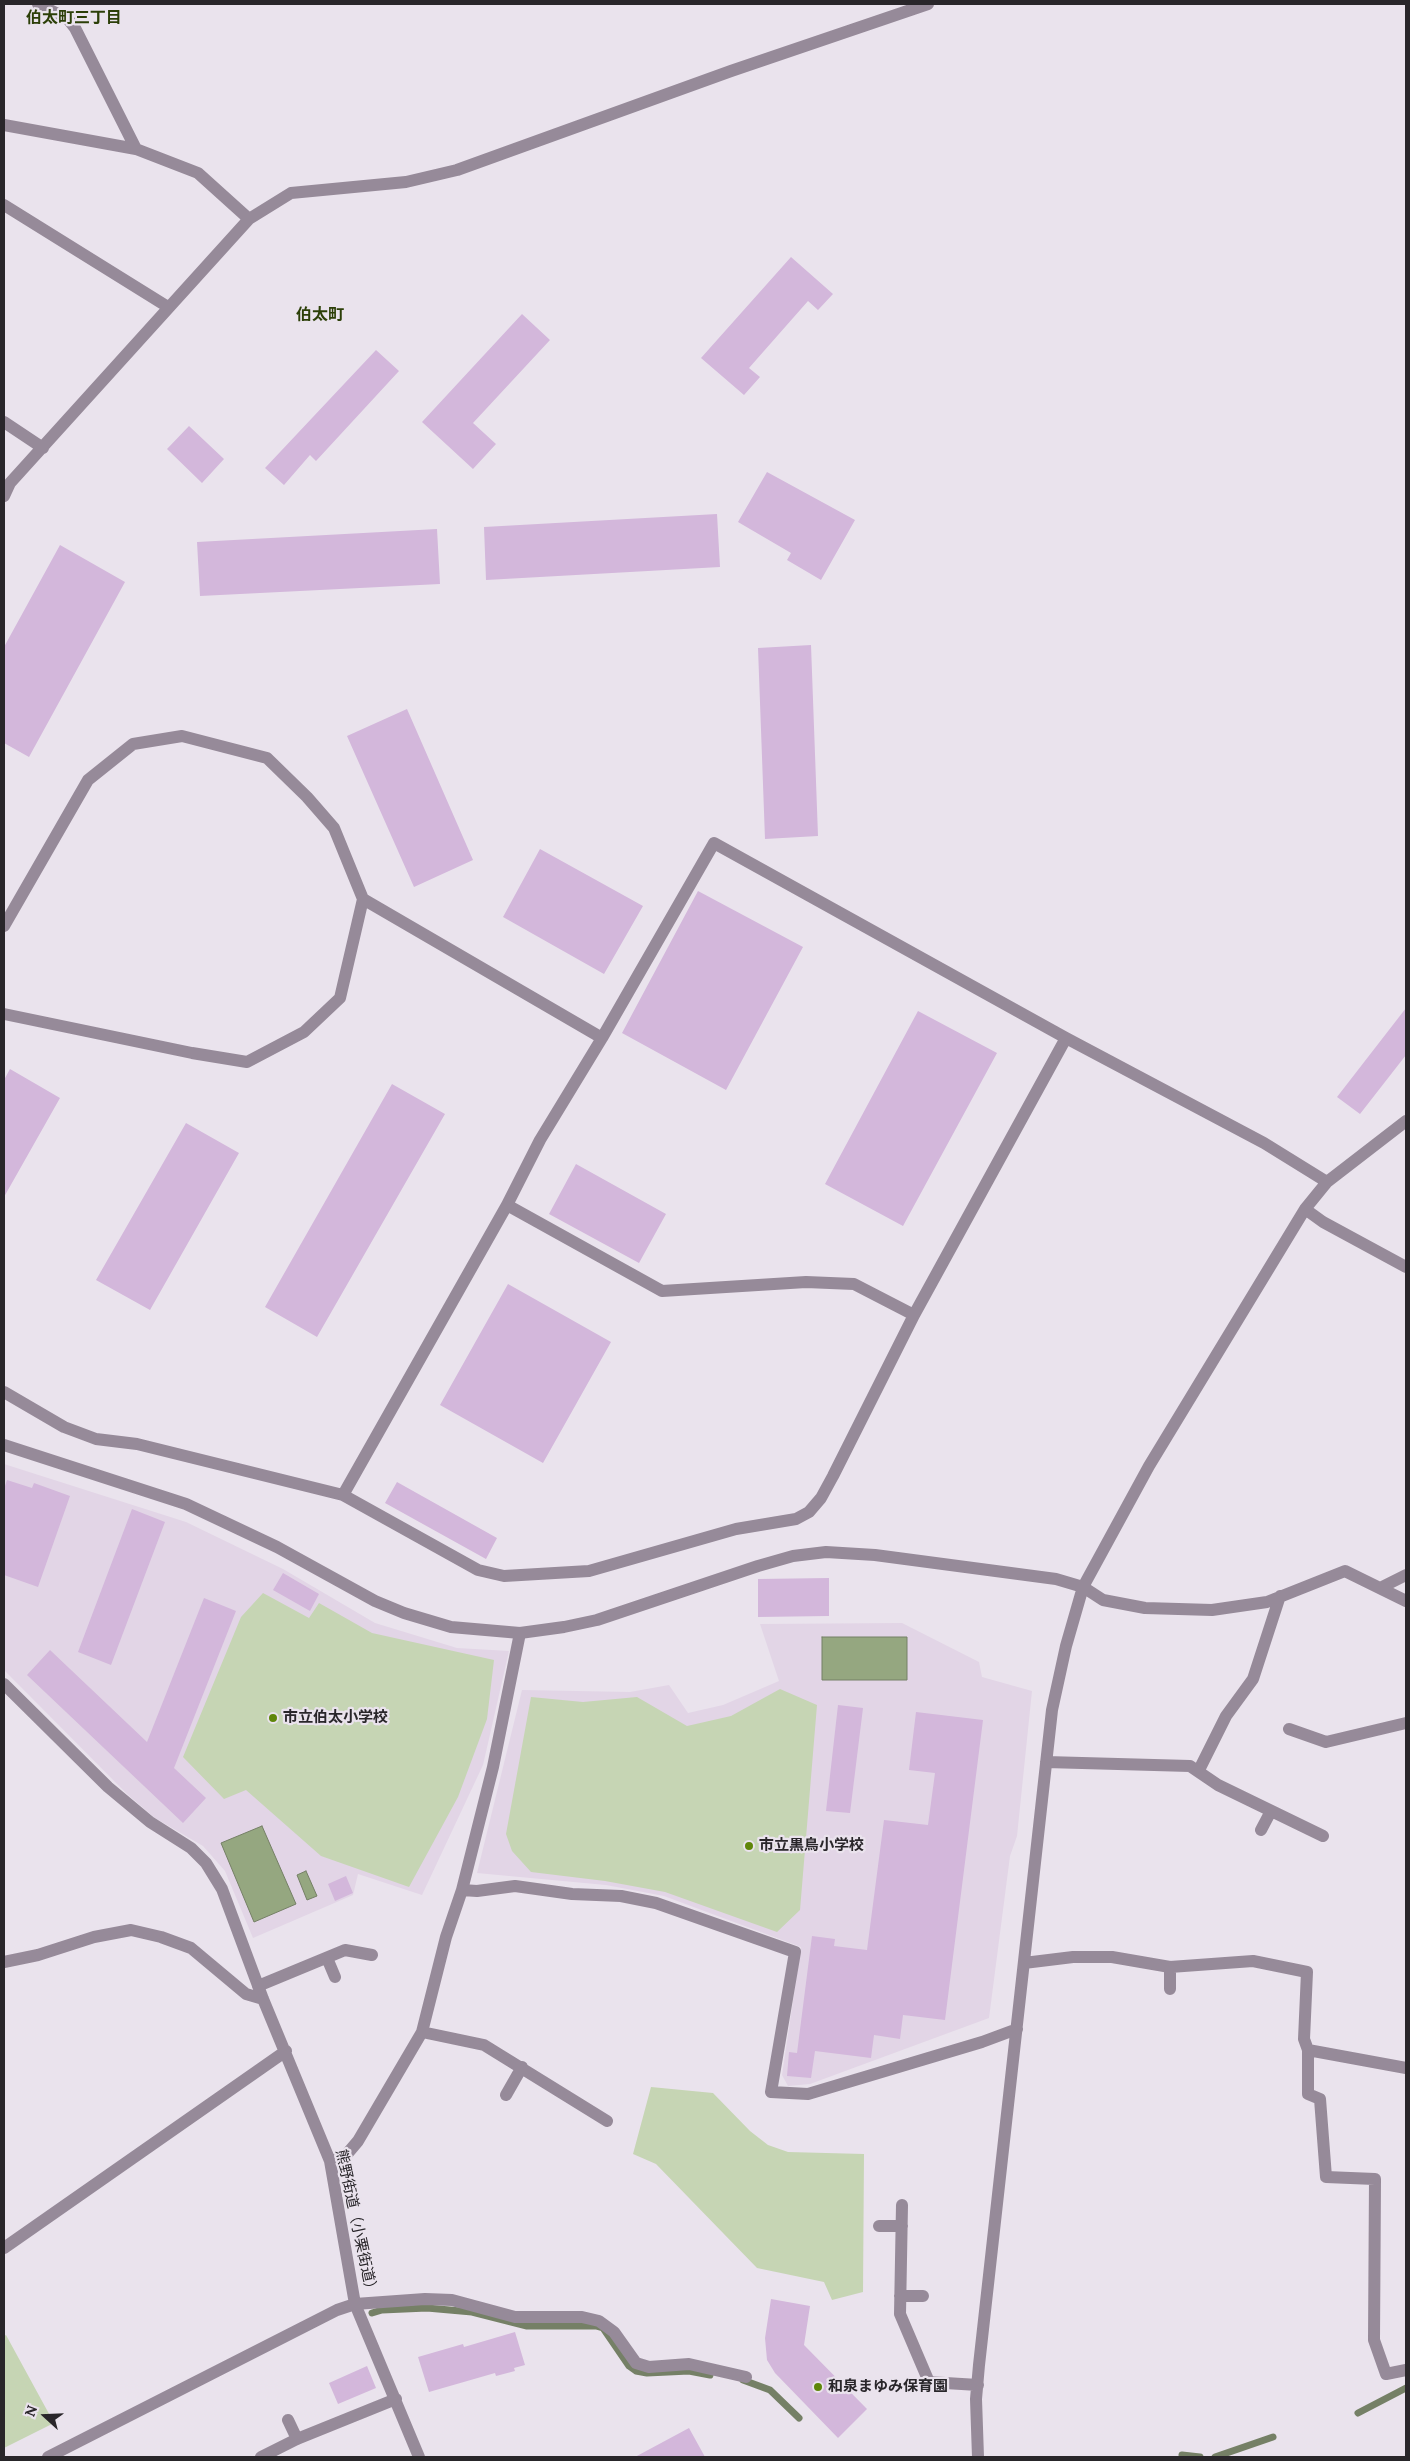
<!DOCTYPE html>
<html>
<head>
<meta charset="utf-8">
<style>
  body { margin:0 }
  #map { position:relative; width:1410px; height:2461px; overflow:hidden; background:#eae3ed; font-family:Lora,serif }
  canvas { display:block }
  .frame { position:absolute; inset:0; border:5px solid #29262a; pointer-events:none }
  .north { position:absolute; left:20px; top:2391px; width:50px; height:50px; -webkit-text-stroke:4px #eae3ed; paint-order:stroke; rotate:290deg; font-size:14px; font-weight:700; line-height:20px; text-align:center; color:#29262a }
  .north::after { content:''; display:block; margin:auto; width:18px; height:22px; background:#29262a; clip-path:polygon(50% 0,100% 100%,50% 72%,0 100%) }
</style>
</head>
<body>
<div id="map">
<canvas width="1410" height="2461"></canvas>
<div class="frame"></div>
<div class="north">N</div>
</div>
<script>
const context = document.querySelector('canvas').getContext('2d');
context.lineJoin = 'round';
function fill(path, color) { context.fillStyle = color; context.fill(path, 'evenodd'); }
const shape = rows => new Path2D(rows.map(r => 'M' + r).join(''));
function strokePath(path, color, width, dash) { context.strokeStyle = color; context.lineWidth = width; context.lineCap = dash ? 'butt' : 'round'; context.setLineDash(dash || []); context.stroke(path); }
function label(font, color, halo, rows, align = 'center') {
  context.font = font + ' Lora,"Noto Sans JP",serif'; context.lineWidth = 4.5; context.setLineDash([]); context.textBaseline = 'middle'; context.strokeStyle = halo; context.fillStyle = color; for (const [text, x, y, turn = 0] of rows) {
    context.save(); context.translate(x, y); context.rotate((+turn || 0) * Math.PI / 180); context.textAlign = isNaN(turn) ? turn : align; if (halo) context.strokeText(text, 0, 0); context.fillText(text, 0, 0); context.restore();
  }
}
fill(shape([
  [4,1464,186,1522,283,1569,375,1623,457,1648,509,1651,483,1765,422,1895,358,1874,353,1895,253,1938,225,1871,203,1846,155,1818,127,1794,4,1670],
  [902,1623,979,1662,982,1677,1032,1691,1017,1836,1010,1856,989,2018,810,2084,788,2086,782,2075,801,1947,664,1896,606,1885,477,1873,522,1690,630,1692,669,1685,688,1713,723,1705,779,1681,760,1624]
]), '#e2d5e6');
fill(shape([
  [263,1593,309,1618,319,1603,372,1633,494,1660,487,1719,458,1797,409,1887,321,1856,246,1790,224,1799,183,1757,241,1617],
  [780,1689,817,1705,800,1910,777,1932,665,1892,605,1881,531,1872,512,1851,506,1834,531,1697,583,1702,637,1697,687,1726,731,1716],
  [651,2087,713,2093,750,2131,768,2145,788,2152,864,2154,863,2292,832,2300,824,2282,757,2268,656,2164,633,2154],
  [6,2335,54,2423,4,2448,4,2336]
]), '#c6d5b4');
const water = shape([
  [822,1637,907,1637,907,1680,822,1680,822,1637],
  [262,1826,296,1904,254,1922,221,1843,262,1826],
  [306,1871,317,1896,307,1900,297,1875,306,1871]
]);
fill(water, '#95a780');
strokePath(water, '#758066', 1);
strokePath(shape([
  [372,2313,382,2310,427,2308,472,2312,527,2326,596,2326,603,2328,629,2366,636,2371,647,2373,689,2371,710,2375],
  [743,2380,770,2390,799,2418],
  [1358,2413,1406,2388],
  [1182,2455,1200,2457],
  [1215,2457,1273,2437]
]), '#758066', 7);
fill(shape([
  [791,257,833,294,818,310,808,301,749,368,760,377,744,395,701,358],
  [522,314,550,340,473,423,496,444,473,469,422,422],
  [376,350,399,371,316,461,310,455,284,485,265,468],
  [189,426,224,459,202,483,167,449],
  [767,472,855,520,821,580,787,560,791,553,738,522],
  [717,514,720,567,486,580,484,527],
  [437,529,440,584,200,596,197,542],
  [60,545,125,582,29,757,4,743,4,647],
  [811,645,818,836,765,839,758,648],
  [407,709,473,860,414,887,347,736],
  [540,849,643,906,604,974,503,917],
  [698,891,803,947,726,1090,622,1033],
  [1406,1008,1406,1055,1360,1114,1337,1097],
  [918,1011,997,1053,903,1226,825,1184],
  [10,1069,60,1098,4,1197,4,1080],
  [392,1084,445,1114,317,1337,265,1307],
  [186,1123,239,1153,150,1310,96,1280],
  [576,1164,666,1214,639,1263,549,1214],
  [508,1284,611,1342,543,1463,440,1405],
  [7,1480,32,1488,34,1483,70,1496,38,1587,4,1575,4,1489],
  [397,1482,497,1538,486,1559,385,1503],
  [132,1509,165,1522,111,1665,78,1652],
  [283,1573,319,1594,310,1611,273,1590],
  [829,1578,829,1616,758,1617,758,1579],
  [204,1598,236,1611,174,1768,206,1798,183,1823,27,1675,50,1650,147,1742],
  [838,1705,863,1708,850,1813,826,1811],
  [916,1712,983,1720,945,2020,903,2015,900,2039,874,2035,871,2058,815,2051,811,2078,787,2076,789,2052,797,2053,812,1936,835,1939,834,1946,867,1950,884,1820,928,1825,935,1773,909,1770],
  [346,1876,353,1893,335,1901,328,1884],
  [771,2299,810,2306,804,2345,867,2409,838,2438,775,2373,767,2360,765,2338],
  [515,2332,525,2365,514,2368,515,2371,496,2376,495,2373,429,2392,418,2357,463,2344,464,2347],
  [367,2366,376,2388,338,2404,329,2383],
  [689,2428,705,2457,635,2457]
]), '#d3b7db');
strokePath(shape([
  [38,4,68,19,75,28,136,149,198,173,249,219],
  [4,125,136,149],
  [4,205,168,307],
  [4,422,43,448],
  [4,496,10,483,249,219,291,193,406,182,457,170,731,71,928,4],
  [363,899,602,1038,714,843,1066,1038,1264,1143,1327,1182],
  [4,926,88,780,133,744,182,736,267,758,307,797,334,828,363,899,340,998,304,1032,247,1062,192,1053,4,1014],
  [507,1205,662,1291,806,1282,854,1284,914,1315],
  [1305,1209,1323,1222,1406,1267],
  [4,1392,64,1427,96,1439,137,1444,343,1495,478,1570,504,1576,589,1571,736,1529,796,1519,809,1512,821,1498,833,1476,914,1315,1066,1038],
  [4,1445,186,1504,277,1547,375,1601,404,1613,451,1627,520,1633,564,1627,597,1620,758,1566,793,1556,826,1552,875,1555,1056,1579,1083,1587,1103,1600,1145,1608,1212,1610,1267,1602,1345,1571,1406,1601],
  [343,1495,507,1205,540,1140,602,1038],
  [1380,1588,1406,1575],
  [4,1684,108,1787,150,1822,191,1848,206,1863,222,1889,263,1999,330,2161,355,2304,419,2457],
  [1289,1729,1326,1742,1406,1723],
  [1046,1762,1190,1766,1218,1785,1323,1836],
  [1199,1770,1226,1716,1253,1679,1280,1596],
  [1261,1830,1271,1811],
  [462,1890,477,1891,515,1886,572,1894,621,1896,656,1903,795,1952,771,2092,808,2094,982,2042,1017,2029],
  [327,1958,335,1977],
  [4,1962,38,1955,94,1937,131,1930,161,1937,191,1948,246,1994,263,1999],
  [1024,1963,1073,1957,1112,1957,1170,1967,1253,1961,1307,1972,1304,2039,1308,2050,1406,2068],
  [258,1986,345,1950,372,1955],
  [1170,1989,1170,1967],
  [422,2032,484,2045,607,2121],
  [1308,2050,1308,2094,1320,2099,1326,2177,1375,2179,1374,2340,1386,2374,1406,2370],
  [506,2095,522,2067],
  [330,2161,347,2154,358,2141,422,2032,446,1937,462,1890,493,1767,520,1633],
  [902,2205,900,2314,929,2382,978,2385],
  [879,2226,902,2226],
  [4,2248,286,2051],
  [900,2296,923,2296],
  [288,2420,297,2439],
  [48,2457,337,2310,355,2304,425,2299,452,2300,515,2317,582,2317,599,2321,614,2332,636,2363,649,2367,689,2364,746,2377],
  [261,2457,297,2439,396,2399],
  [978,2457,976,2399,979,2365,1052,1710,1066,1646,1083,1587,1149,1466,1305,1209,1327,1182,1406,1121]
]), '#968a99', 12);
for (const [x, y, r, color] of [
  [273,1718,5,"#5f860a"],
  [749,1846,5,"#5f860a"],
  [818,2387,5,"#5f860a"]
]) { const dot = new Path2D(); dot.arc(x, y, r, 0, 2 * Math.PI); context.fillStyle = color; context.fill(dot); strokePath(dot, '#eae3ed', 2); }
label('bold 15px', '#29262a', '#eae3ed', [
  ["市立伯太小学校",283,1718],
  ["市立黒鳥小学校",759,1846],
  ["和泉まゆみ保育園",828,2387]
], 'left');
label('15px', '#29262a', '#eae3ed', [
  ["熊野街道（小栗街道）",356,2223,78]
]);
label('bold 16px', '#2c3f08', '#eae3ed', [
  ["伯太町三丁目",74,18],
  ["伯太町",320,315]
]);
</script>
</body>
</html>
